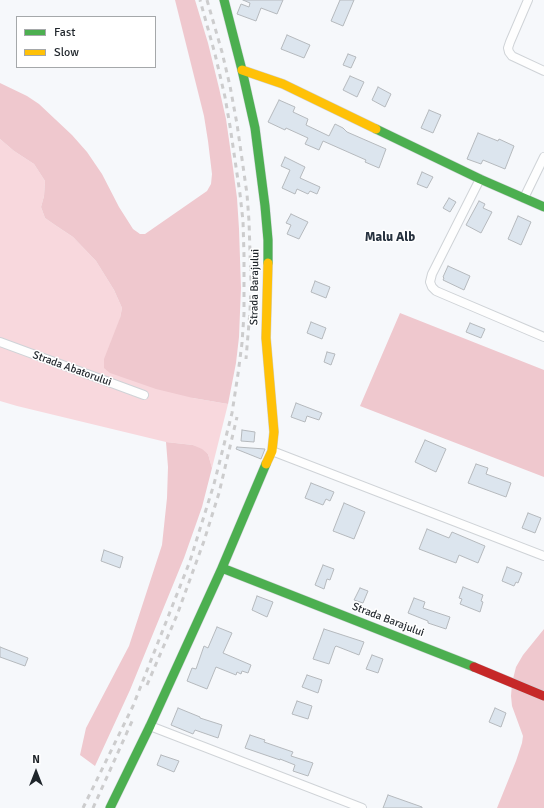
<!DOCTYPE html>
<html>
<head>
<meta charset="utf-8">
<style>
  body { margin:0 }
  #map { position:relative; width:544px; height:808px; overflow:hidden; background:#f6f8fb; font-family:Signika,sans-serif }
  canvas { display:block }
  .legend { position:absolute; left:16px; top:16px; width:140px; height:52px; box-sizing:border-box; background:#fff; border:1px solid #a5a8aa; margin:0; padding:5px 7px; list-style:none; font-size:12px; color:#1f252b }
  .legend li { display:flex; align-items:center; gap:8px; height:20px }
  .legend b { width:20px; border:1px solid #a5a8aa }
  .north { position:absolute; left:16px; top:752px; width:40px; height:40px; -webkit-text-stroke:3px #fff; paint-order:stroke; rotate:0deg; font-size:11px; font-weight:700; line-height:16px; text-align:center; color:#1f252b }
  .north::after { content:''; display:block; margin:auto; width:14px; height:18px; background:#1f252b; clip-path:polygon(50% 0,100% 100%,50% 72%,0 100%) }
</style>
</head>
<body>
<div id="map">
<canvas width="544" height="808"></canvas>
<ul class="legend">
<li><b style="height:5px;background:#4caf50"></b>Fast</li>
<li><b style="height:5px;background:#ffc107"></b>Slow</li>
</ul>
<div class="north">N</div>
</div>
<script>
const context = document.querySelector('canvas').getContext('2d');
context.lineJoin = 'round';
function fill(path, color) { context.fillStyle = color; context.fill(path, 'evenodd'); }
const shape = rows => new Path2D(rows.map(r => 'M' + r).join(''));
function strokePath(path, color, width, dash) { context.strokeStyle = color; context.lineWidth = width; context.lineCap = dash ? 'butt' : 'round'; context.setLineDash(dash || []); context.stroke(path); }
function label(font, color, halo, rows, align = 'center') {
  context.font = font + ' Signika,sans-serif'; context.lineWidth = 3; context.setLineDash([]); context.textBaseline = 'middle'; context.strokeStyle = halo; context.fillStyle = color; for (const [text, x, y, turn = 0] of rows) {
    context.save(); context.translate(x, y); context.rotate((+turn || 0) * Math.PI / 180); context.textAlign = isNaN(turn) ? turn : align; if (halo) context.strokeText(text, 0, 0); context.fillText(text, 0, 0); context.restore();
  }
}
fill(shape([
  [0,139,14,151,34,164,45,181,44,196,41,207,45,218,55,225,73,237,96,261,114,290,122,308,120,318,193,398,228,404,212,468,208,454,193,445,166,442,17,406,0,401]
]), '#f8d8dd');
fill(shape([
  [175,0,195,0,208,43,219,88,226,119,233,168,237,198,239,229,241,288,240,312,239,337,236,363,228,404,193,398,156,389,110,373,104,368,104,359,120,318,122,308,114,290,96,261,73,237,55,225,45,218,41,207,44,196,45,181,34,164,14,151,0,139,0,83,27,96,39,104,72,135,87,152,102,174,119,207,133,229,140,234,145,234,207,191,211,184,212,174,208,141,204,116],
  [400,313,544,370,544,477,360,406],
  [166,442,193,445,202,449,208,454,212,468,202,507,184,558,130,690,95,766,80,755,86,728,129,646,162,545,167,498,168,467],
  [544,629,544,808,497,808,516,761,522,743,523,736,512,706,511,696,512,683,516,667,523,655]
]), '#efc8ce');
const building = shape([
  [243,0,283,0,277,14,261,8,256,21,237,14,241,4,249,7,250,3,243,0],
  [340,0,354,0,343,26,331,21,340,0],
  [287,35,310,45,304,58,281,49,287,35],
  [348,54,356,57,351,68,343,65,348,54],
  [350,76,364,82,357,97,343,90,350,76],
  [378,87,391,94,385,107,372,100,378,87],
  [279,100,295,107,293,112,308,119,306,125,329,136,335,124,343,128,347,132,386,149,379,168,365,162,366,160,323,141,319,150,305,144,308,138,286,128,285,130,268,122,279,100],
  [429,110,441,115,433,133,421,128,429,110],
  [478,133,498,141,499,139,514,146,505,169,483,160,481,164,467,159,478,133],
  [285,157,305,167,300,178,320,187,317,194,310,191,308,194,297,189,295,194,282,188,290,170,281,166,285,157],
  [422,172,433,177,427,188,417,184,422,172],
  [449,198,456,202,450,212,443,208,449,198],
  [479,201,485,204,483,208,492,212,481,233,466,225,479,201],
  [291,214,308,222,299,239,287,234,291,225,286,223,291,214],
  [518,216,531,222,521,245,508,239,518,216],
  [448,266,470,276,464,290,443,280,444,278,443,277,448,266],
  [315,281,330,287,326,298,311,292,315,281],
  [311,322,326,328,322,339,307,333,311,322],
  [470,323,485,329,481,338,466,332,470,323],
  [327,352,335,354,331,365,324,362,327,352],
  [296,403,322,413,319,420,307,416,305,422,291,417,296,403],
  [242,430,255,432,254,442,241,441,242,430],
  [425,440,446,449,436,472,415,462,425,440],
  [237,447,265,449,261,459,236,449,237,447],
  [476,464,488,468,486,474,511,483,506,497,468,483,476,464],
  [311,483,334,492,330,501,326,499,323,505,305,498,311,483],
  [344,503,365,512,354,539,333,531,344,503],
  [528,513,541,518,535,533,522,528,528,513],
  [427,529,449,538,452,532,485,546,478,563,459,555,456,563,419,549,427,529],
  [104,550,123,557,120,568,101,561,104,550],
  [323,565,334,569,330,580,327,579,324,589,315,585,323,565],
  [507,567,522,573,518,583,516,582,514,586,502,581,507,567],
  [463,587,483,595,481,601,483,602,480,612,460,604,462,599,459,598,463,587],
  [360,588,368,591,363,603,354,600,360,588],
  [257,596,273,602,267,617,252,610,257,596],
  [414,598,425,602,423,608,450,617,446,629,428,623,428,621,408,613,414,598],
  [217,627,232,633,223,653,251,665,248,673,242,671,241,674,237,672,236,675,216,667,207,689,187,681,192,668,196,669,204,646,208,648,217,627],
  [324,629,364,642,359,655,336,646,335,647,329,664,313,659,324,629],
  [0,647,28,658,25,666,0,657,0,647],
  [372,655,383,659,378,673,366,669,372,655],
  [307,675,322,680,318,693,302,687,307,675],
  [297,701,312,706,308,719,292,714,297,701],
  [178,708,200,717,200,718,222,725,218,738,195,730,193,734,171,725,178,708],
  [495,708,506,713,501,727,489,722,495,708],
  [250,735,265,740,264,742,293,752,291,756,313,763,308,776,293,771,295,765,280,759,280,760,245,748,250,735],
  [161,755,179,761,174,772,157,765,161,755],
  [388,795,422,807,422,808,383,808,388,795]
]);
fill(building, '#dce5ee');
strokePath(building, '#b5b9bd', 1);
const street = shape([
  [528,0,510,42,508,48,509,52,512,56,544,71],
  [480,179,432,274,430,282,432,287,436,291,544,337],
  [524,198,544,157],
  [0,342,144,395],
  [272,451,544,556],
  [150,726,362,808]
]);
const fast = shape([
  [224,0,242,70,255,128,265,206,268,240,268,263],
  [376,129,480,179,544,207],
  [222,568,474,667],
  [110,808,150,726,222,568,266,464]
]);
const slow = shape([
  [242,70,283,84,376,129],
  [266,464,272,451,274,432,266,338,268,263]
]);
const jam = shape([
  [474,667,544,696]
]);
strokePath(street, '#cfd3d7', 10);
strokePath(fast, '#cfd3d7', 10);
strokePath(slow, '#cfd3d7', 10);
strokePath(jam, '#cfd3d7', 10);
strokePath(street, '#fefefe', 8);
strokePath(fast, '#4caf50', 9);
strokePath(slow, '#ffc107', 9);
strokePath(jam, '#c62828', 9);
strokePath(shape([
  [207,0,222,52,230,86,237,124,247,194,249,221,251,283,250,311,246,359],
  [147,685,177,615,204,541,219,493,237,417],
  [83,808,133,706,190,561,214,484,232,413,238,374,242,343,244,314,244,255,243,221,240,194,230,126,225,97,215,54,200,0],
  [93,808,133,719]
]), '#cccccd', 3, [5, 5]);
label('11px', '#1f252b', '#fff', [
  ["Strada Barajului",255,287,-89],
  ["Strada Abatorului",72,369,20],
  ["Strada Barajului",388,620,21]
]);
label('bold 13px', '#27323f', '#fff', [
  ["Malu Alb",390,238]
]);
</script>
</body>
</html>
